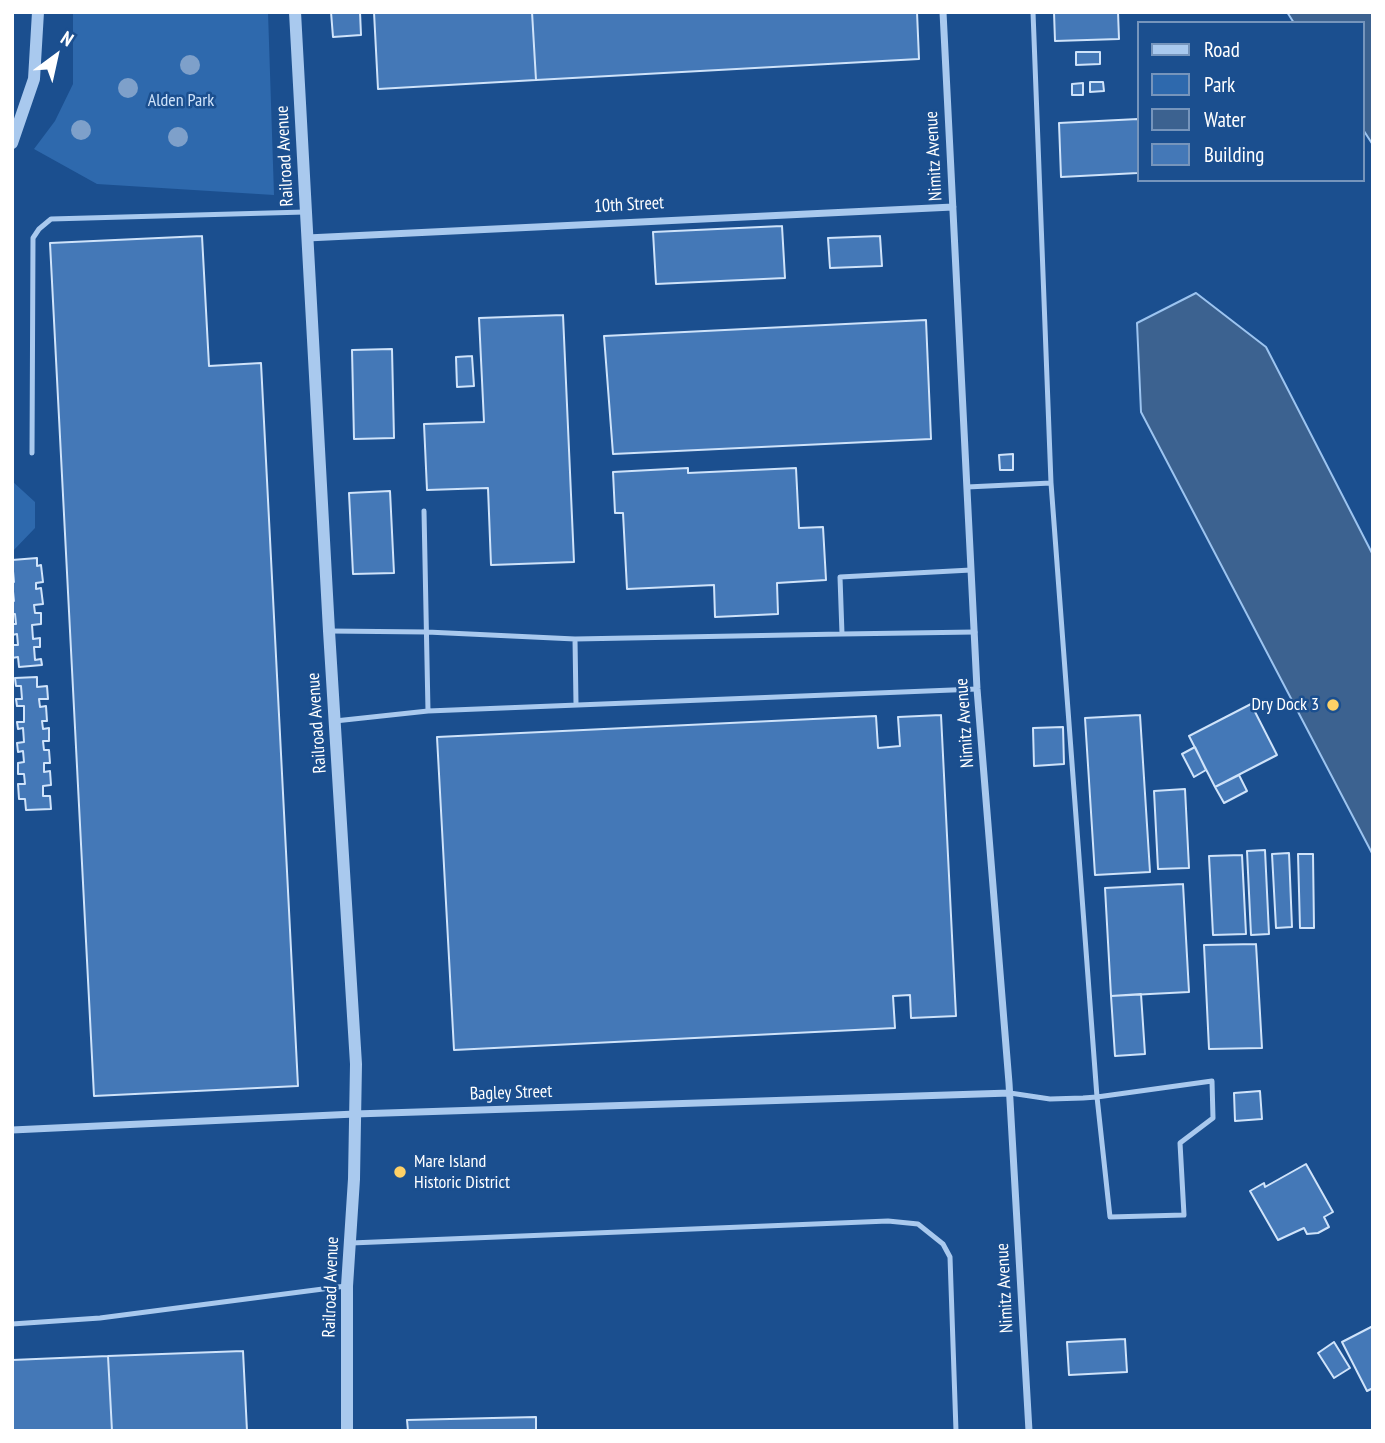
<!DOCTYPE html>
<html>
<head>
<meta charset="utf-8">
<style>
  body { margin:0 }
  #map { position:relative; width:1385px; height:1443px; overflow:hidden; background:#1b4f8f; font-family:"PT Sans Narrow",sans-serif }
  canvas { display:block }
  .frame { position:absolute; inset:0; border:14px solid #fff; pointer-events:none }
  .legend { position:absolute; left:1137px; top:21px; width:228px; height:161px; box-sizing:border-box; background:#1b4f8f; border:2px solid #7695bc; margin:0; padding:9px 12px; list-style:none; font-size:21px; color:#fff }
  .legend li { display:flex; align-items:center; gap:14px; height:35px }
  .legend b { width:35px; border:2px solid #7695bc }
  .north { position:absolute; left:21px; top:21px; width:70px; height:70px; -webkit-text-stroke:5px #1b4f8f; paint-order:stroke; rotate:33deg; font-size:19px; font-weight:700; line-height:28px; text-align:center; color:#fff }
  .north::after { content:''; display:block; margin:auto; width:24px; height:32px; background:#fff; clip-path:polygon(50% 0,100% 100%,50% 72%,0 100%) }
</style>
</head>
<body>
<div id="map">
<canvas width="1385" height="1443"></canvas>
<div class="frame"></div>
<ul class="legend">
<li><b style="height:9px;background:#a9c9ee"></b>Road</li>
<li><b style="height:19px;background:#2e69ad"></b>Park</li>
<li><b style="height:19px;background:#3c6290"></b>Water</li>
<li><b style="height:19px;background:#4478b7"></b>Building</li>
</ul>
<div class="north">N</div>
</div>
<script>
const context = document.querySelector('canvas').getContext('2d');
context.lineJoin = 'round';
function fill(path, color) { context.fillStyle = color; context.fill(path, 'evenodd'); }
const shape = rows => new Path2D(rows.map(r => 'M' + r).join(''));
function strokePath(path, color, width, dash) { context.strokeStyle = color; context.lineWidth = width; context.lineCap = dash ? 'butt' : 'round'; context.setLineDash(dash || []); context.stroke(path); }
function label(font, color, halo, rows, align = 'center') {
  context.font = font + ' "PT Sans Narrow",sans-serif'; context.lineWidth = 5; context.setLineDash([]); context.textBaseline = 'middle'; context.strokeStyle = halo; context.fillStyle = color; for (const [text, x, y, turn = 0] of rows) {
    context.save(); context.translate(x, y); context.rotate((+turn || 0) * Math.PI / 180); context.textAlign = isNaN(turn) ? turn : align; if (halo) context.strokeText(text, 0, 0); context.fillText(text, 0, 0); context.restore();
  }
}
fill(shape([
  [73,12,268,12,274,195,97,184,34,149,55,121,73,84],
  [12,481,35,502,35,528,12,552]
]), '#2e69ad');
const water = shape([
  [1287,12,1373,12,1373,145,1362,128,1362,23,1294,23,1287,12],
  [1196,293,1266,347,1373,555,1373,855,1141,412,1137,323,1196,293]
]);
fill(water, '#3c6290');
strokePath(water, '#9cc4f0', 2);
const building = shape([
  [331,12,360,12,361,35,333,37,331,12],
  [374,12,532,12,536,80,378,89,374,12],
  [532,12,917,12,919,59,536,80,532,12],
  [1054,12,1118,12,1119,39,1055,41,1054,12],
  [1076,52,1100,52,1100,64,1076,65,1076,52],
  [1090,82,1103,82,1104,91,1090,92,1090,82],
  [1083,83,1083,95,1072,95,1072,84,1083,83],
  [1138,119,1138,173,1061,177,1059,123,1138,119],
  [782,226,785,278,656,284,653,232,782,226],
  [202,236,209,366,261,363,298,1086,94,1096,50,243,202,236],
  [880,236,882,266,830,268,828,238,880,236],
  [563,315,574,562,491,565,488,488,427,490,424,424,484,422,479,318,563,315],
  [926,320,931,439,613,454,604,336,926,320],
  [392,349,394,438,354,439,352,350,392,349],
  [472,356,474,386,457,387,456,357,472,356],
  [1013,454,1013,470,1000,470,999,455,1013,454],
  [688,468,688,473,796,468,799,528,823,527,826,580,777,583,778,614,715,617,714,585,627,589,623,513,615,513,613,472,688,468],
  [390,491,394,573,353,574,349,493,390,491],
  [37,558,37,566,41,565,43,582,36,583,36,589,41,588,43,604,34,605,35,613,41,613,41,624,32,625,33,639,40,638,40,647,34,647,35,660,41,659,42,665,19,667,18,657,12,658,12,645,18,645,17,634,12,635,12,624,16,624,15,614,12,614,12,601,14,601,12,582,14,582,12,560,37,558],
  [37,677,37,687,47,686,48,699,39,699,40,707,46,706,47,721,42,721,43,729,49,728,49,741,43,741,44,750,49,750,50,763,44,763,44,772,50,771,51,785,43,786,43,796,50,796,51,809,26,810,25,799,19,799,18,784,25,784,24,774,18,774,18,763,24,762,23,751,18,752,17,743,24,742,23,728,18,729,17,722,24,722,24,706,17,706,16,699,22,699,21,686,16,686,15,678,37,677],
  [1251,704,1277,755,1215,787,1189,736,1251,704],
  [941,715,956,1016,911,1018,910,995,893,996,895,1028,454,1050,437,737,876,716,878,748,900,746,898,717,941,715],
  [1140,715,1150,872,1095,875,1085,718,1140,715],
  [1063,727,1064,764,1034,766,1033,728,1063,727],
  [1195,747,1206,770,1194,777,1182,754,1195,747],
  [1239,775,1247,791,1224,803,1215,787,1239,775],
  [1185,789,1189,868,1158,869,1154,791,1185,789],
  [1265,850,1269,934,1251,935,1247,851,1265,850],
  [1289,853,1292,927,1276,928,1272,854,1289,853],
  [1298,854,1313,854,1314,928,1300,928,1298,854],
  [1242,855,1246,934,1213,935,1209,856,1242,855],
  [1183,884,1189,992,1111,996,1105,888,1183,884],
  [1256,944,1262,1048,1209,1049,1204,945,1256,944],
  [1141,994,1145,1054,1115,1056,1111,996,1141,994],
  [1260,1091,1262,1119,1235,1121,1234,1093,1260,1091],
  [1306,1164,1333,1212,1324,1217,1329,1227,1318,1233,1307,1234,1304,1228,1278,1240,1250,1191,1264,1183,1265,1187,1306,1164],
  [1373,1326,1373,1388,1367,1391,1342,1342,1373,1326],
  [1125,1339,1127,1372,1069,1375,1067,1342,1125,1339],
  [1334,1342,1350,1368,1334,1378,1318,1353,1334,1342],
  [243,1351,247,1431,112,1431,108,1356,243,1351],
  [108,1356,112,1431,12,1431,12,1360,108,1356],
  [536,1417,536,1431,408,1431,407,1420,536,1417]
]);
fill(building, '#4478b7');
strokePath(building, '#cfe3fa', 2);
strokePath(shape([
  [1033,12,1051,483],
  [32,453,33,238,39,229,51,219,305,212],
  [967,487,1051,483,1097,1097,1110,1217,1184,1215,1180,1143,1213,1118,1212,1081,1097,1097,1083,1098,1050,1099,1010,1093],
  [424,511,428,711],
  [971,570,840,577,842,634,975,632],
  [329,631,427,632,575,639],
  [576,704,575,639,842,634],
  [335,721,428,711,977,689],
  [351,1243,888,1221,918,1224,943,1244,950,1257,956,1431],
  [12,1324,100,1318,346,1286]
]), '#a9c9ee', 5);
strokePath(shape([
  [943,12,977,689,1009,1083,1029,1431],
  [307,238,953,207],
  [12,1130,355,1114,1010,1093]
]), '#a9c9ee', 7);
strokePath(shape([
  [295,12,329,631,356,1064,354,1179,347,1286,347,1431],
  [12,143,34,79,38,12]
]), '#a9c9ee', 12);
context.fillStyle = '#7ea0ca';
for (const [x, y] of [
  [190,65],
  [128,88],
  [81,130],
  [178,137]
]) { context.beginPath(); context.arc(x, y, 10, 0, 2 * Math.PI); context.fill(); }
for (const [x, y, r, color] of [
  [1333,705,7,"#ffd166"],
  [400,1172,7,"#ffd166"]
]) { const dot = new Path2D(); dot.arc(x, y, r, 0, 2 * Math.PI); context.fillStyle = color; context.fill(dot); strokePath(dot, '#1b4f8f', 2.5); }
label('18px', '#cfe3fa', '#1b4f8f', [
  ["Alden Park",181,101]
]);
label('18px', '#fff', '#1b4f8f', [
  ["Railroad Avenue",285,156,-93],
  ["Nimitz Avenue",934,156,-93],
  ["10th Street",629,205,-3],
  ["Railroad Avenue",317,723,-94],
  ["Nimitz Avenue",965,723,-94],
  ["Bagley Street",511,1093,-2],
  ["Railroad Avenue",331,1287,-88],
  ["Nimitz Avenue",1005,1288,-93]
]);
label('18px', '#fff', '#1b4f8f', [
  ["Dry Dock 3",1319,705],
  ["Mare Island",414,1162,"left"],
  ["Historic District",414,1183,"left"]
], 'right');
</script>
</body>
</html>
